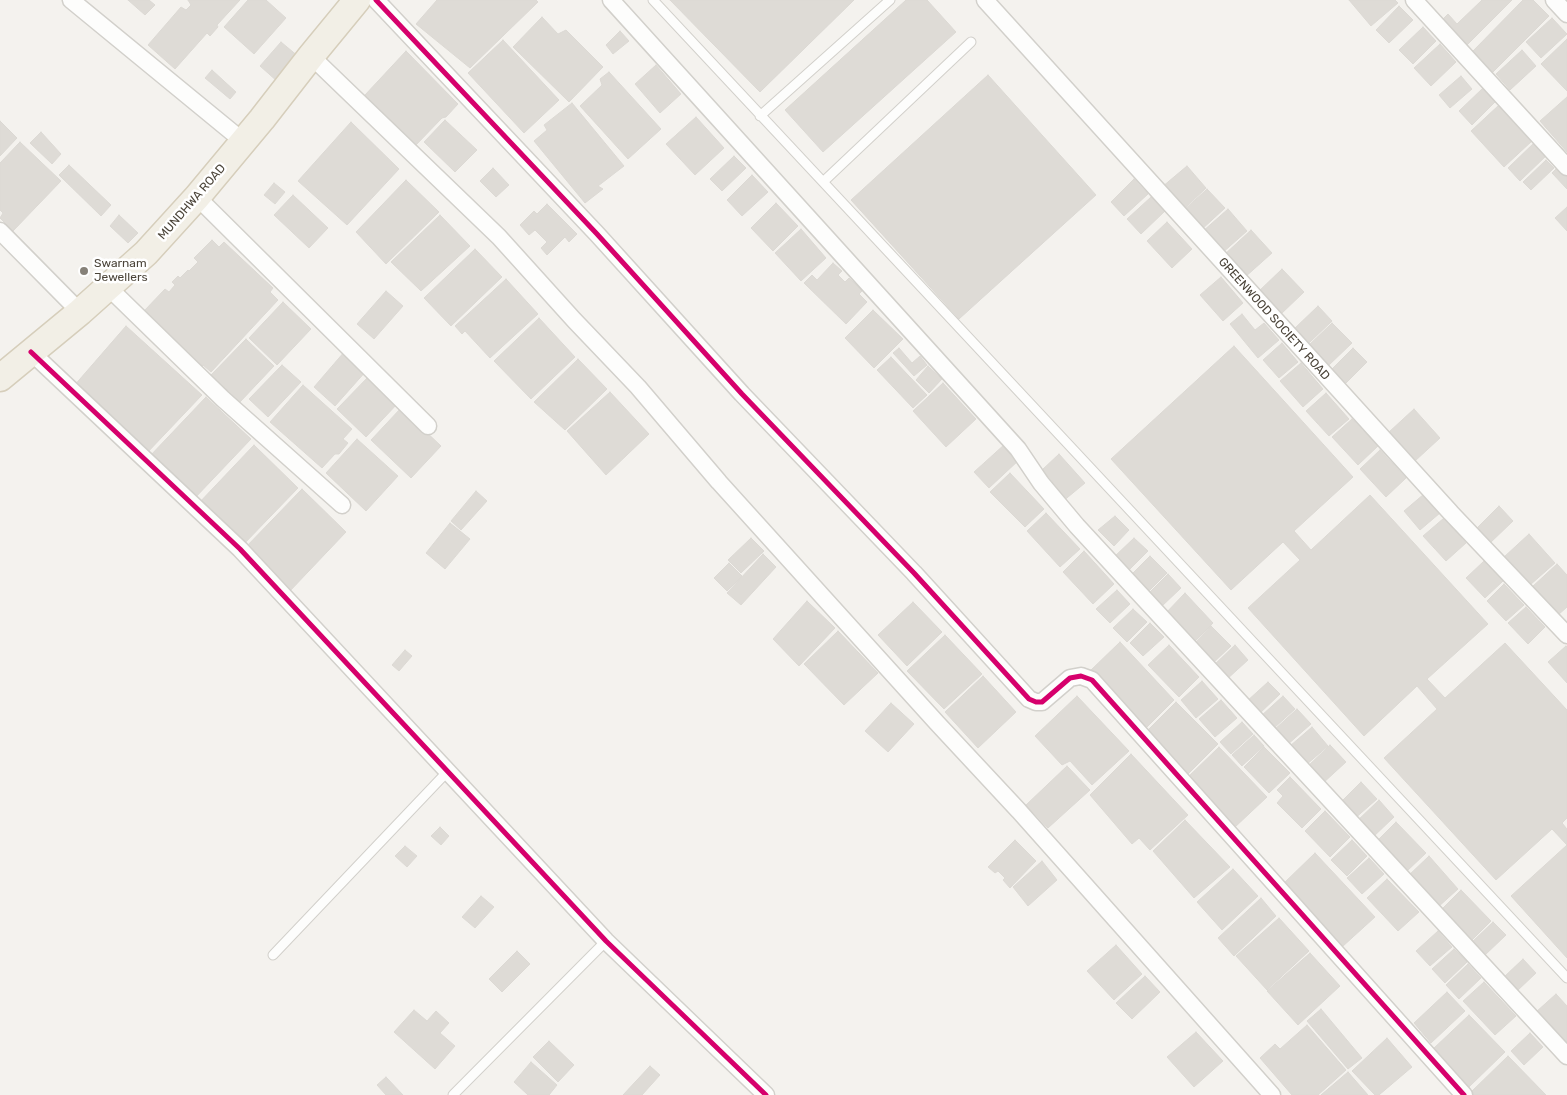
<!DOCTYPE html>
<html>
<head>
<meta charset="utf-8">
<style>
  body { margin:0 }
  canvas { display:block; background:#f4f2ee }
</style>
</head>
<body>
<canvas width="1567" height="1095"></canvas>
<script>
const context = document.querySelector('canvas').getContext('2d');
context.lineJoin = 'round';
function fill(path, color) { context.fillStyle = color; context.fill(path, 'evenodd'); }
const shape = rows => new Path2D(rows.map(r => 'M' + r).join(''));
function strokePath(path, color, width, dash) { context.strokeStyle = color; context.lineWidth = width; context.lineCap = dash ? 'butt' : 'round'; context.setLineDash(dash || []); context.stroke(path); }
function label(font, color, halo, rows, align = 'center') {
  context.font = font + ' Rubik,sans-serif'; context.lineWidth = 5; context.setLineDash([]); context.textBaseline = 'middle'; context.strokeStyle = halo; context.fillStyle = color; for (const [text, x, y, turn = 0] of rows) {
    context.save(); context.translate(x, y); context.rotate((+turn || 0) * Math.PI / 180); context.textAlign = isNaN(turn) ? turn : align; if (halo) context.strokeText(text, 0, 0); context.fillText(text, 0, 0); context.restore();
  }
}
const building = shape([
  [128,0,149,0,155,5,145,15,128,0],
  [188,0,240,0,217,25,218,27,210,36,207,33,175,69,148,45,181,7,186,10,191,5,188,0],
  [248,0,266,0,286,18,254,54,224,27,248,0],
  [437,0,536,0,538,2,470,68,416,24,437,0],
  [670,0,854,0,760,92,670,0],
  [906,0,927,0,956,32,823,152,785,110,906,0],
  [1349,0,1395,0,1398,3,1371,26,1349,0],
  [1482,0,1512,0,1465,47,1440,22,1448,14,1457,24,1482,0],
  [1523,0,1533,0,1549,16,1492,73,1474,60,1477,56,1472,52,1523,0],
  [1399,6,1413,20,1389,43,1376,30,1399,6],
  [542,17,558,34,566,30,603,67,569,102,513,47,542,17],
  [1552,18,1567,34,1541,58,1526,42,1552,18],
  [1423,27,1436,41,1413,64,1399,50,1423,27],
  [620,31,629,41,613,54,606,45,620,31],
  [1567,39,1567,91,1541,64,1567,39],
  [503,40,559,100,524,133,468,73,503,40],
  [281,42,299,57,278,82,260,66,281,42],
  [1440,44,1456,62,1431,86,1414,68,1440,44],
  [1522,50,1536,66,1510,90,1496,74,1522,50],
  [406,51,458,104,446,117,442,118,415,146,365,95,406,51],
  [656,65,681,94,660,113,635,84,656,65],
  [212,70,236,92,230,99,205,78,212,70],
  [609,72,661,129,628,159,580,106,602,85,600,79,609,72],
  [988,75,1096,195,959,319,851,200,988,75],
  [1461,76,1472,89,1450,108,1439,95,1461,76],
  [1483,88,1496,101,1472,125,1459,111,1483,88],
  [1567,97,1567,152,1540,121,1567,97],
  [572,103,624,166,598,186,603,189,585,203,534,141,547,130,544,125,572,103],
  [1499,105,1532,141,1504,167,1471,131,1499,105],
  [696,117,724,148,695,175,666,144,696,117],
  [445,120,477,150,455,172,424,142,445,120],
  [0,121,17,138,0,156,0,121],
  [351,122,399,169,347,225,298,181,351,122],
  [41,132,61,154,52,164,30,143,41,132],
  [1536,141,1548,154,1520,181,1508,168,1536,141],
  [20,142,61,181,13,231,0,218,3,213,0,210,0,163,20,142],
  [734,156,746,168,722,191,710,179,734,156],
  [1546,160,1554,168,1531,190,1523,182,1546,160],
  [69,165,111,205,101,216,59,175,69,165],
  [1560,165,1567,172,1567,189,1552,173,1560,165],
  [1187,166,1206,188,1183,210,1162,187,1187,166],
  [493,168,509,185,496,197,480,181,493,168],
  [752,175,768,192,742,216,727,200,752,175],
  [1134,179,1148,194,1124,216,1111,202,1134,179],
  [406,180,439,212,386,264,356,232,406,180],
  [274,183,285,192,275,204,264,195,274,183],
  [1207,189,1225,208,1200,231,1183,211,1207,189],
  [293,195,328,228,309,248,274,215,293,195],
  [1151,197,1165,211,1141,234,1127,219,1151,197],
  [776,203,798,226,773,251,751,228,776,203],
  [547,204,577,234,569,242,565,237,547,255,541,248,547,242,535,230,529,235,520,225,534,211,537,214,547,204],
  [1567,207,1567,231,1555,218,1567,207],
  [1228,209,1247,231,1221,254,1202,232,1228,209],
  [119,215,138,233,128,243,110,226,119,215],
  [440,215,470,246,421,291,391,262,440,215],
  [1167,222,1192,249,1172,268,1147,241,1167,222],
  [801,229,826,258,801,281,775,253,801,229],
  [1251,230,1272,253,1244,278,1224,255,1251,230],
  [212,240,219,247,224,242,273,288,270,292,278,300,211,372,203,365,199,369,144,311,165,289,169,292,175,285,172,282,178,276,180,278,188,270,189,271,198,262,194,258,212,240],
  [475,249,502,277,451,326,424,298,475,249],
  [833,263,842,271,838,275,845,282,849,278,862,291,859,294,867,302,846,324,804,283,812,275,817,280,833,263],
  [1282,269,1304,292,1280,315,1258,292,1282,269],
  [1221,277,1243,303,1223,321,1200,295,1221,277],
  [506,279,538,314,490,358,465,331,462,334,455,326,506,279],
  [386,291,403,306,374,339,357,324,386,291],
  [283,302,311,329,277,365,249,338,283,302],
  [1318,306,1332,321,1308,344,1294,329,1318,306],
  [873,310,903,339,874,368,845,338,873,310],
  [1242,314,1255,330,1264,323,1279,340,1258,358,1230,324,1242,314],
  [539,318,575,357,531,399,494,361,539,318],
  [1332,323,1352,343,1328,366,1308,346,1332,323],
  [126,326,202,395,145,455,73,387,126,326],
  [246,339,274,366,240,402,211,375,246,339],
  [1282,343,1298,362,1279,378,1263,360,1282,343],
  [1234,346,1353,477,1294,531,1311,550,1370,495,1488,624,1427,679,1445,698,1505,643,1567,710,1567,818,1562,823,1567,829,1567,958,1511,896,1567,845,1552,829,1496,880,1384,758,1437,709,1417,686,1364,736,1248,608,1300,560,1283,542,1231,590,1111,459,1234,346],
  [899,348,912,363,920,356,927,365,914,376,893,353,899,348],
  [1353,348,1367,362,1344,385,1330,371,1353,348],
  [345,351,367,370,335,406,314,387,345,351],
  [891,357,927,395,913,408,877,370,891,357],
  [578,359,607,389,565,430,534,402,578,359],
  [1301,363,1323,389,1303,407,1280,381,1301,363],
  [282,365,301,382,268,417,249,399,282,365],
  [928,366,942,379,929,393,916,380,928,366],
  [370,375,399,402,366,437,337,409,370,375],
  [943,383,976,419,946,447,913,411,943,383],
  [303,385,352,429,343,439,348,443,339,454,335,454,322,468,270,422,303,385],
  [610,392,649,434,606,475,567,431,610,392],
  [1326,393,1349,419,1329,436,1306,411,1326,393],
  [206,397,251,439,193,500,149,457,206,397],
  [401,408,441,446,411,478,371,440,401,408],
  [1414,409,1440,438,1415,461,1389,432,1414,409],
  [1352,419,1378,446,1358,465,1332,437,1352,419],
  [357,439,398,476,366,511,326,473,357,439],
  [1005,444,1019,460,989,488,974,472,1005,444],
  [254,445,298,488,241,547,197,505,254,445],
  [1380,450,1406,478,1386,497,1360,469,1380,450],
  [1059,454,1085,483,1062,502,1048,486,1053,482,1042,470,1059,454],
  [1010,473,1044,509,1025,527,990,492,1010,473],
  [302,489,346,532,289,592,244,549,302,489],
  [476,491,487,501,461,530,451,521,476,491],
  [1424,494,1440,513,1420,530,1404,511,1424,494],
  [1499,506,1513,521,1489,544,1475,530,1499,506],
  [1046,513,1080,549,1060,567,1027,531,1046,513],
  [1115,516,1129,530,1114,546,1098,530,1115,516],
  [1444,518,1466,543,1446,561,1423,536,1444,518],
  [450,523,470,539,445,569,426,553,450,523],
  [1529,534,1555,563,1530,585,1504,557,1529,534],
  [751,538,764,551,741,573,728,560,751,538],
  [1134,538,1148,551,1128,571,1114,557,1134,538],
  [1084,551,1114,584,1093,604,1063,572,1084,551],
  [763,554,776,567,741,605,727,593,763,554],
  [1150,556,1167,573,1146,594,1130,576,1150,556],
  [1484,561,1503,581,1485,598,1466,578,1484,561],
  [729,563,742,576,727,591,714,578,729,563],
  [1557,564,1567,575,1567,607,1558,615,1532,587,1557,564],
  [1168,574,1181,588,1161,607,1148,594,1168,574],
  [1504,584,1524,605,1506,621,1487,601,1504,584],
  [1117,590,1130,604,1110,623,1096,609,1117,590],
  [1185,593,1213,623,1193,643,1164,615,1185,593],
  [807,601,835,628,799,666,773,639,807,601],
  [913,602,942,632,907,666,878,635,913,602],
  [1526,607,1545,627,1528,644,1508,623,1526,607],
  [1133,609,1147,622,1127,642,1113,628,1133,609],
  [1150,623,1164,637,1143,656,1130,643,1150,623],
  [1211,626,1231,646,1211,665,1192,646,1211,626],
  [838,631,878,673,844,705,804,664,838,631],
  [945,635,982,674,944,709,907,671,945,635],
  [1120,642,1174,700,1145,729,1090,671,1120,642],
  [1169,645,1199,677,1179,697,1148,665,1169,645],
  [1235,645,1248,660,1226,680,1213,666,1235,645],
  [1566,646,1567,647,1567,683,1548,662,1566,646],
  [405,650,412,656,399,671,392,665,405,650],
  [983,676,1016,712,978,748,945,712,983,676],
  [1202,681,1218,699,1196,718,1181,700,1202,681],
  [1268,682,1280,694,1258,715,1246,702,1268,682],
  [1077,696,1129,751,1092,785,1070,761,1062,765,1035,736,1077,696],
  [1283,696,1295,709,1273,729,1261,716,1283,696],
  [1221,700,1237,718,1215,737,1199,719,1221,700],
  [1176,702,1218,744,1187,775,1147,731,1176,702],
  [891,703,914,724,888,752,865,731,891,703],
  [1297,709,1311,724,1287,745,1274,730,1297,709],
  [1242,722,1253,734,1231,754,1220,742,1242,722],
  [1312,727,1328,746,1306,765,1290,746,1312,727],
  [1254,735,1264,746,1242,766,1232,755,1254,735],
  [1330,745,1346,762,1322,784,1307,767,1330,745],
  [1219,747,1267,797,1234,828,1187,778,1219,747],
  [1264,747,1290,773,1269,793,1244,767,1264,747],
  [1131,754,1188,815,1150,850,1139,838,1132,844,1090,795,1131,754],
  [1067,766,1090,790,1048,828,1026,805,1067,766],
  [1290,777,1321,809,1302,828,1277,803,1283,796,1277,790,1290,777],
  [1361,782,1377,799,1353,820,1339,804,1361,782],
  [1379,800,1394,817,1371,839,1356,822,1379,800],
  [1325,811,1350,837,1330,857,1305,831,1325,811],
  [1185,820,1230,867,1194,898,1153,851,1185,820],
  [1396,822,1426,853,1406,872,1376,842,1396,822],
  [440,827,449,836,441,845,431,836,440,827],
  [1015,840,1036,861,1010,888,1003,880,1005,878,998,871,995,873,988,867,1015,840],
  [1352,840,1367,856,1347,876,1331,860,1352,840],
  [405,846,417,856,407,867,395,856,405,846],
  [1315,853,1375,917,1342,947,1283,884,1315,853],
  [1429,856,1458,889,1437,908,1408,876,1429,856],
  [1369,858,1384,874,1362,894,1347,878,1369,858],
  [1042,861,1057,880,1028,906,1013,887,1042,861],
  [1233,869,1258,896,1222,930,1197,902,1233,869],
  [1387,879,1419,912,1398,931,1367,898,1387,879],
  [1461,890,1491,921,1471,941,1441,910,1461,890],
  [481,896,494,907,475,928,462,917,481,896],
  [1261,898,1276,916,1234,956,1218,938,1261,898],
  [1279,918,1309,951,1267,990,1236,956,1279,918],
  [1493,922,1506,935,1484,956,1471,943,1493,922],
  [1438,931,1452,947,1430,966,1416,951,1438,931],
  [1116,945,1142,974,1114,1000,1087,971,1116,945],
  [1454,949,1467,962,1445,983,1432,969,1454,949],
  [517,951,530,964,502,992,489,979,517,951],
  [1310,953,1340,986,1298,1025,1267,991,1310,953],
  [1523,959,1536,973,1517,991,1504,977,1523,959],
  [1468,964,1481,978,1459,999,1446,985,1468,964],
  [1145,976,1160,992,1132,1019,1116,1003,1145,976],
  [1484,982,1516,1016,1495,1035,1463,1001,1484,982],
  [1447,992,1465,1011,1431,1043,1414,1023,1447,992],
  [1556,994,1567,1006,1567,1045,1536,1012,1556,994],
  [1321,1009,1362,1058,1348,1069,1307,1021,1321,1009],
  [414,1010,427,1021,436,1011,449,1023,440,1033,455,1046,435,1069,394,1032,414,1010],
  [1469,1015,1505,1052,1469,1087,1433,1049,1469,1015],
  [1307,1025,1346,1070,1318,1095,1292,1095,1260,1058,1275,1044,1280,1049,1307,1025],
  [1196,1032,1223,1061,1194,1087,1167,1057,1196,1032],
  [1530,1033,1543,1047,1524,1065,1511,1051,1530,1033],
  [1387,1038,1412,1067,1379,1095,1375,1095,1352,1071,1387,1038],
  [549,1041,574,1065,558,1082,533,1057,549,1041],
  [1508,1056,1546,1095,1472,1095,1470,1093,1508,1056],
  [531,1062,557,1085,549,1095,528,1095,514,1082,531,1062],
  [650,1066,660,1075,642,1095,623,1095,650,1066],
  [1348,1072,1368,1095,1321,1095,1348,1072],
  [386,1077,403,1095,386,1095,377,1085,386,1077]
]);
fill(building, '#dedbd6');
strokePath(building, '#dcd9d4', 1);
const lane = shape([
  [653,0,1567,978],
  [760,116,890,0],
  [823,182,971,42],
  [273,955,448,771],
  [453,1095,606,941]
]);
const street = shape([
  [71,0,244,142],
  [376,0,597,234,742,394,914,573,1029,699,1036,702,1042,702,1070,678,1081,676,1092,680,1464,1095],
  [611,0,1018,449,1041,483,1077,526,1567,1056],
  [985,0,1451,513,1567,635],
  [1414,0,1567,167],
  [1554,0,1567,14],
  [311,56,499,237,574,320,638,387,719,482,937,723,1019,811,1272,1095],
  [197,197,428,426],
  [0,231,80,312],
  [108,287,223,399,342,505],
  [31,352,240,549,606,941,766,1095]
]);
const primary = shape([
  [0,378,80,312,146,253,197,197,262,119,311,56,357,0]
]);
strokePath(lane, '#d2d0cb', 11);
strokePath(street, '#d2d0cb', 19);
strokePath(primary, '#d6cebb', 29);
strokePath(lane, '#fdfdfc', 9);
strokePath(street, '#fdfdfc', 16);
strokePath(primary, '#f2efe6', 26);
strokePath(shape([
  [376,0,597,234,742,394,914,573,1029,699,1036,702,1042,702,1070,678,1081,676,1092,680,1464,1095],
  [31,352,240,549,606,941,766,1095]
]), '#d6006c', 5);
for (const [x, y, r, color] of [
  [84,271,5,"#868178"]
]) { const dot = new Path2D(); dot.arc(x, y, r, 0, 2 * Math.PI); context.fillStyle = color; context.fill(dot); strokePath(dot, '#fff', 2); }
label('12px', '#4b4439', '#fff', [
  ["MUNDHWA ROAD",192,202,-49],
  ["GREENWOOD SOCIETY ROAD",1274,319,48]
]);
label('12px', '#4b4439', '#fff', [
  ["Swarnam",94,264],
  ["Jewellers",94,278]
], 'left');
</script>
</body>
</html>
